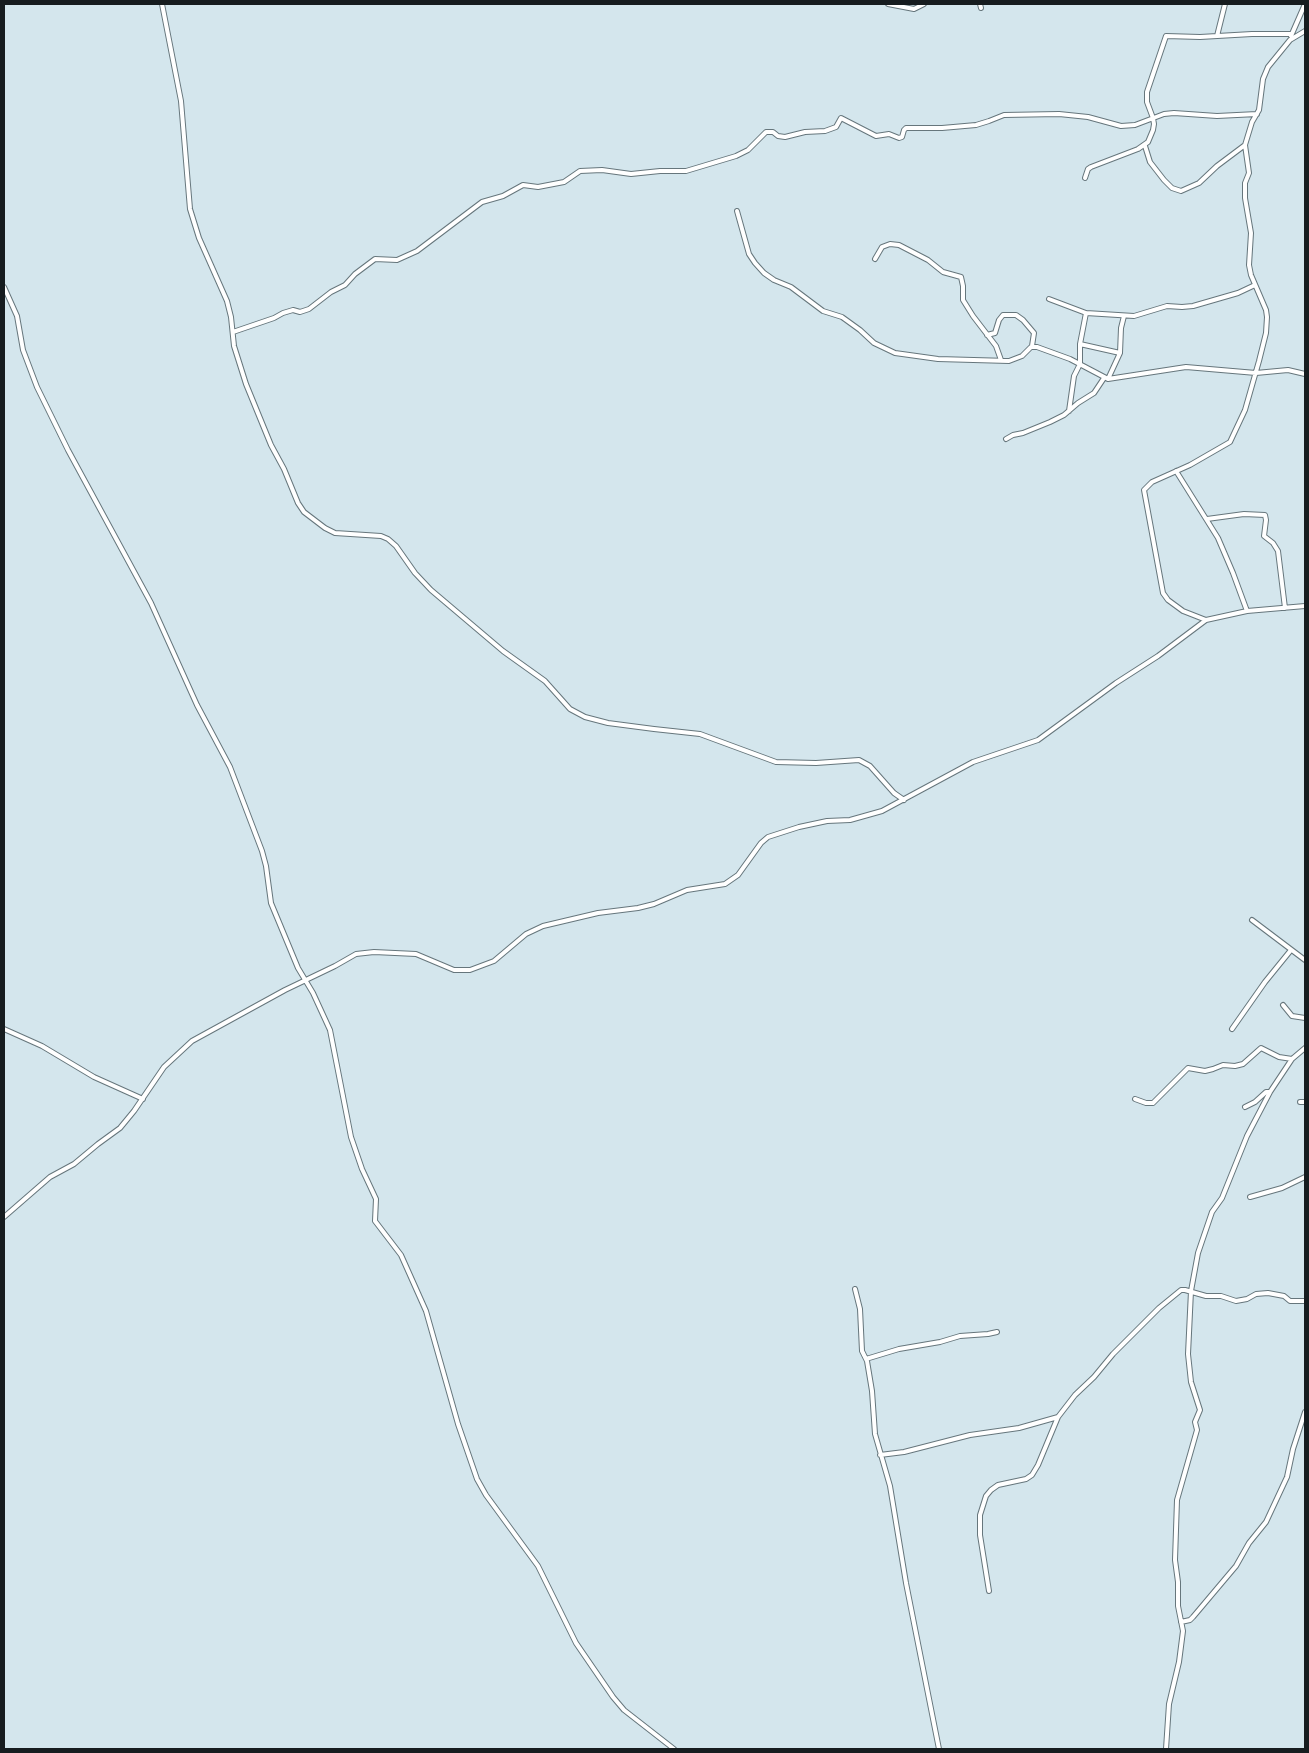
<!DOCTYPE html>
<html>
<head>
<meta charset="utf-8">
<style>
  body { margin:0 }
  #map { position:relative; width:1309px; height:1753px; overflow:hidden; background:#d4e6ed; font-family:Signika,sans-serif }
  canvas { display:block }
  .frame { position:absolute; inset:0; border:5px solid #161c1f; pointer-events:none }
</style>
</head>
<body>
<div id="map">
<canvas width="1309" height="1753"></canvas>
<div class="frame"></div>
</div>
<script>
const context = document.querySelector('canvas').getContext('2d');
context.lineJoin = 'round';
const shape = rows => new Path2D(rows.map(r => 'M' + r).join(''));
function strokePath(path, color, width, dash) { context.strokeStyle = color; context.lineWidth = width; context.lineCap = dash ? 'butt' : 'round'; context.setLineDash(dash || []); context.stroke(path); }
const street = shape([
  [162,4,181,101,190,209,199,238,227,301,231,317,234,346,246,384,271,445,284,469,298,503,304,512,325,528,335,533,381,536,388,539,396,546,415,573,431,590,503,651,545,681,570,709,585,717,608,723,654,729,700,734,776,762,816,763,859,760,870,766,894,793,904,800],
  [888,4,914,9,924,4],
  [980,4,981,8],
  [1217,36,1225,4],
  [1291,36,1305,4],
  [1145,146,1150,162,1164,180,1172,188,1181,191,1199,183,1217,166,1245,145],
  [1085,178,1088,169,1091,167,1138,149,1148,142,1153,130,1154,124,1153,118,1147,102,1147,92,1166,36,1200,37,1252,34,1291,34],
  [737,211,749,254,755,263,764,273,774,280,791,287,823,311,842,317,860,330,874,343,895,353,938,359,1009,361,1022,356,1031,347,1037,347,1070,359,1108,379,1186,367,1256,373,1288,370,1305,374],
  [875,259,882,247,890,244,899,245,928,260,943,272,961,277,963,286,963,300,973,316,996,346,1001,360],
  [4,287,17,316,23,350,37,387,68,450,151,603,197,705,230,767,262,851,266,866,271,903,298,968,313,993,330,1030,351,1137,362,1169,376,1199,375,1221,401,1255,426,1311,458,1424,477,1479,486,1495,538,1566,576,1643,613,1697,624,1710,674,1749],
  [1049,299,1086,313,1134,316,1167,306,1182,307,1193,306,1238,293,1255,285],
  [233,332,274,318,283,313,293,310,300,312,309,309,331,292,345,285,355,274,375,259,397,260,417,251,482,202,503,196,523,185,538,187,564,182,580,171,602,170,631,174,660,171,686,171,736,156,748,150,766,132,773,132,778,136,785,137,805,132,825,131,836,127,841,118,876,136,889,134,899,138,902,137,904,130,906,128,942,128,976,125,989,121,1004,115,1059,114,1088,117,1121,126,1135,125,1164,114,1174,113,1217,116,1257,114],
  [987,335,995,333,999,320,1003,315,1016,315,1023,320,1034,333,1032,346],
  [1080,344,1120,353],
  [1108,379,1120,353,1121,328,1124,316],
  [1069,411,1074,376,1080,364,1080,344,1086,313],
  [1006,439,1013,435,1023,433,1050,422,1064,415,1078,403,1094,393,1104,378],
  [1176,471,1218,538,1233,573,1247,611],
  [1207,519,1244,514,1265,515,1266,520,1264,536,1273,543,1278,551,1285,608],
  [1206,620,1183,611,1168,600,1163,593,1144,490,1152,482,1190,465,1230,442,1245,410,1259,361,1266,333,1267,317,1266,310,1251,275,1249,265,1251,233,1245,198,1245,183,1249,173,1245,145,1252,122,1259,110,1263,79,1268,67,1290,40,1305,31],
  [1252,920,1305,960],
  [1283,1005,1292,1016,1305,1018],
  [4,1029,42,1046,94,1077,143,1099],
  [1232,1029,1265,982,1291,950],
  [1135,1099,1146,1103,1153,1103,1188,1068,1205,1071,1213,1069,1223,1065,1235,1066,1243,1064,1261,1048,1279,1057,1292,1059],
  [1300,1102,1305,1102],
  [1245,1107,1255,1102,1266,1092,1270,1092],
  [1250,1197,1282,1188,1305,1177],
  [4,1217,50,1177,74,1164,98,1144,120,1128,134,1111,164,1067,192,1041,285,990,335,966,356,954,374,952,416,954,454,970,470,970,494,961,526,934,543,926,598,913,638,908,654,904,687,890,725,884,738,875,761,843,768,837,799,827,827,821,850,820,882,811,973,762,1038,740,1116,683,1158,656,1206,620,1247,611,1305,606],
  [855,1289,860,1309,862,1351,867,1361,872,1391,875,1434,890,1486,906,1583,939,1749],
  [866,1359,899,1349,940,1342,960,1336,988,1334,997,1332],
  [880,1455,904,1452,970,1435,1019,1428,1058,1417,1075,1395,1094,1377,1113,1354,1159,1308,1181,1290,1185,1290,1206,1296,1221,1296,1236,1301,1247,1299,1256,1294,1268,1293,1284,1296,1290,1301,1305,1301],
  [989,1591,980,1535,980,1515,986,1496,991,1490,998,1485,1026,1479,1032,1475,1038,1465,1058,1417],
  [1181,1622,1190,1620,1193,1617,1236,1566,1249,1543,1266,1522,1287,1477,1293,1449,1305,1412],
  [1166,1749,1169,1704,1179,1662,1183,1631,1178,1606,1178,1582,1175,1560,1177,1500,1197,1430,1195,1422,1200,1410,1191,1382,1188,1354,1191,1291,1198,1253,1212,1212,1222,1198,1247,1136,1270,1092,1292,1059,1305,1048]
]);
strokePath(street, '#66767c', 6);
strokePath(street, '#fff', 4);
</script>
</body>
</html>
